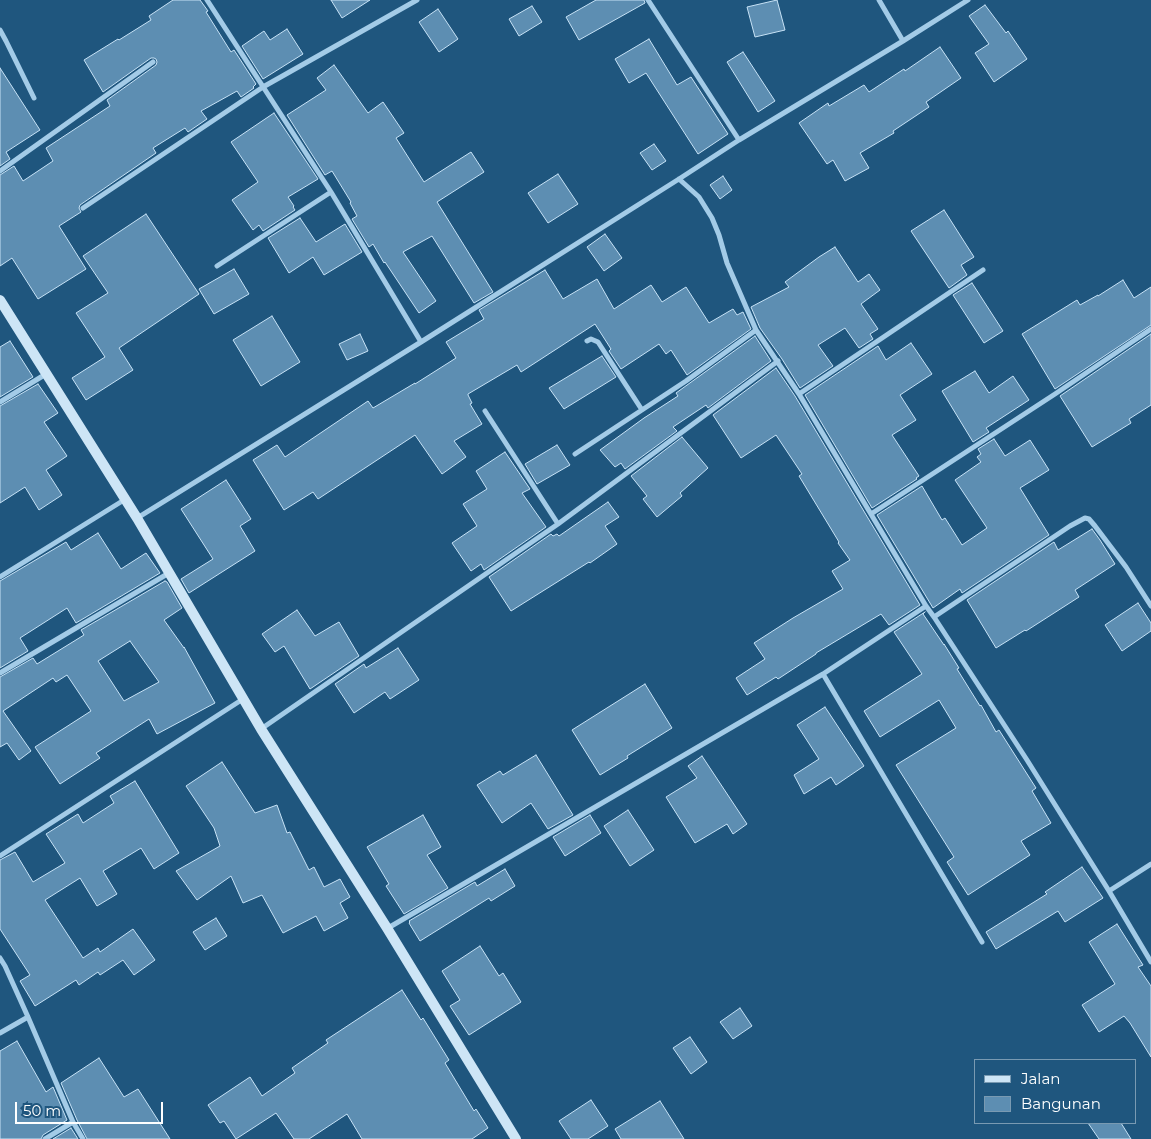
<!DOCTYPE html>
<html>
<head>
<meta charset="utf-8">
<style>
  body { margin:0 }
  #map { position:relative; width:1151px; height:1139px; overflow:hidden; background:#1f567e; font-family:Montserrat,sans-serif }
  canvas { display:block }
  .legend { position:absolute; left:974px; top:1059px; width:162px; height:65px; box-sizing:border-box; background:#1f567e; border:1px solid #799ab2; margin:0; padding:6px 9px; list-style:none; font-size:15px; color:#fff }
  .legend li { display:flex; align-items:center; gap:10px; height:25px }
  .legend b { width:25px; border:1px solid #799ab2 }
  .scale { position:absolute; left:15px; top:1102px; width:148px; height:22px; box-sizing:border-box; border:2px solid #fff; border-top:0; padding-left:6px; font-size:15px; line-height:18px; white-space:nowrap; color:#fff; -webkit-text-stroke:4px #1f567e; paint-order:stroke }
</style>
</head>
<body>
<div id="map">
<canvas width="1151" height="1139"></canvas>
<ul class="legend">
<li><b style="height:6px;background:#cde5f6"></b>Jalan</li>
<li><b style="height:14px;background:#5d8eb2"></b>Bangunan</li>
</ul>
<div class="scale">50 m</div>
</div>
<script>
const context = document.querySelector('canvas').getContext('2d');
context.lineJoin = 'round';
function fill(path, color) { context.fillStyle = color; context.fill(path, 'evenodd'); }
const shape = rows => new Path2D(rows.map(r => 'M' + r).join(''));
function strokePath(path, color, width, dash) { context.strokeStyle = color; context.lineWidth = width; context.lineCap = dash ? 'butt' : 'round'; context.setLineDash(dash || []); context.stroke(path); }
const building = shape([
  [173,0,200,0,208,11,206,12,231,52,234,50,256,84,253,87,254,88,241,97,237,91,201,111,207,119,188,132,185,128,153,148,156,153,80,205,79,208,81,212,59,226,86,269,38,299,12,258,0,266,0,175,14,166,23,181,53,161,46,148,110,106,107,100,156,65,157,62,156,59,154,58,151,58,103,92,84,60,118,39,119,40,151,20,149,16,173,0],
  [331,0,370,0,342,18,331,0],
  [596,0,644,0,645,3,579,40,566,17,596,0],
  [777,0,785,30,755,37,747,7,777,0],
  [985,5,1006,33,1008,31,1027,59,994,82,975,53,989,44,969,16,985,5],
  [532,6,542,22,519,36,509,19,532,6],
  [438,9,458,39,439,52,419,22,438,9],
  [287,29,303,54,263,79,242,46,264,31,270,40,287,29],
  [649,39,677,85,691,77,728,134,698,154,646,73,629,83,615,59,649,39],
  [940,47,961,78,926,102,929,107,893,131,894,133,860,153,869,168,845,181,833,160,827,164,799,123,828,103,829,106,864,85,869,92,904,69,905,71,940,47],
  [743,52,775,101,758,112,727,62,743,52],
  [334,65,368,113,383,102,404,133,396,138,424,182,471,152,484,172,437,202,493,292,474,303,432,236,403,252,436,301,419,313,385,262,384,263,373,244,369,247,352,219,357,216,350,203,351,202,332,171,325,175,287,115,326,90,317,78,334,65],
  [0,68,40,130,6,152,10,159,0,166,0,68],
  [274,113,318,179,288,197,294,206,293,207,295,210,263,231,259,225,253,230,232,200,258,182,231,142,274,113],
  [654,144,666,161,652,170,640,153,654,144],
  [558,174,578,204,548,223,528,193,558,174],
  [723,176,732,190,720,199,710,185,723,176],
  [944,210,974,257,961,265,967,275,949,288,911,231,944,210],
  [146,214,199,294,119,348,133,370,86,400,72,378,105,357,76,313,108,293,83,256,146,214],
  [300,218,316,242,345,224,362,252,324,275,313,257,289,273,268,238,300,218],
  [605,234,622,258,604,271,587,247,605,234],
  [835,247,858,282,869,274,880,290,861,304,878,329,870,334,873,339,859,348,845,328,818,345,833,366,800,388,782,359,760,328,751,307,789,287,785,282,819,257,835,247],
  [234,269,249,294,214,314,199,289,234,269],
  [545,270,563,299,597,279,614,309,651,285,662,302,686,287,709,323,733,309,737,315,743,312,751,329,687,375,671,350,666,354,659,344,621,369,609,351,611,349,595,324,521,372,517,365,468,394,468,395,472,403,470,404,482,424,454,441,466,457,442,474,415,435,318,499,313,492,284,510,253,460,277,445,285,457,368,401,373,408,415,383,415,384,456,358,446,342,484,319,479,310,545,270],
  [1123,280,1134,298,1151,287,1151,325,1055,389,1022,334,1077,300,1080,305,1098,295,1098,296,1123,280],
  [972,283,1003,331,984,343,953,295,972,283],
  [272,316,300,362,261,386,233,340,272,316],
  [360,334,368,351,347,360,339,344,360,334],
  [1151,334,1151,405,1129,419,1131,423,1092,447,1060,396,1151,334],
  [755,336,771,361,708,408,706,405,673,427,677,431,625,469,621,463,615,467,600,450,644,418,678,396,676,393,755,336],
  [10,341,33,377,0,397,0,347,10,341],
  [911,343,932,374,900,395,916,420,892,435,919,476,916,478,917,479,872,508,805,395,878,346,886,360,911,343],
  [602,356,616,377,564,409,549,388,602,356],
  [776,368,795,396,920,605,889,625,881,614,816,653,816,654,778,679,776,677,747,695,736,678,765,659,754,643,793,618,843,589,832,571,850,560,838,543,839,542,799,476,802,474,776,435,741,458,713,415,776,368],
  [975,371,989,393,1013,376,1029,400,986,428,989,432,973,442,942,391,975,371],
  [38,384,58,413,44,422,67,456,46,470,62,495,39,510,25,487,0,503,0,406,38,384],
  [682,437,708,468,680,493,682,496,657,517,643,499,647,496,631,476,682,437],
  [994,439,1005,456,1030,440,1049,470,1020,488,1049,535,962,593,960,589,933,608,877,515,922,486,942,520,945,518,962,545,987,528,955,480,981,462,977,457,981,454,978,449,994,439],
  [557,445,570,465,537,484,525,464,557,445],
  [505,452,530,489,522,493,546,527,484,570,481,564,471,571,452,543,477,526,463,504,487,489,476,471,505,452],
  [226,480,251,519,240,526,255,551,189,593,181,579,213,559,181,509,226,480],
  [608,502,619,517,605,526,617,544,590,563,589,562,511,611,489,577,551,534,553,536,557,534,559,536,608,502],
  [1092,529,1100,540,1115,564,1075,590,1079,597,1026,631,1025,630,996,648,967,600,1054,542,1058,550,1092,529],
  [98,533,121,569,146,553,160,573,76,623,67,608,20,638,28,651,0,668,0,581,66,542,71,550,98,533],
  [165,581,167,582,182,608,164,620,184,648,184,647,215,703,157,734,149,719,96,753,100,758,60,784,35,747,91,711,67,675,56,682,53,678,3,711,31,751,19,760,7,743,0,747,0,677,33,658,37,664,84,635,81,630,165,581],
  [130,641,159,682,124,701,98,661,130,641],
  [1138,603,1151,623,1151,631,1122,651,1105,625,1138,603],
  [297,610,315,636,339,622,359,656,310,689,284,646,275,652,262,634,297,610],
  [925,612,923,614,944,645,944,644,959,668,957,669,980,706,981,705,996,732,999,730,1036,788,1032,791,1051,823,1021,841,1030,855,968,895,947,862,954,857,896,765,956,728,939,700,880,737,864,711,922,674,894,632,925,612],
  [398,648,419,680,390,699,385,692,354,713,335,684,364,664,366,668,398,648],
  [645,684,672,728,627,756,628,758,600,775,572,730,645,684],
  [825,707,864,766,836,785,831,777,804,794,794,775,819,759,797,725,825,707],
  [536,755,573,815,548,829,531,803,502,823,477,785,500,771,503,775,536,755],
  [702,756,747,824,733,834,727,824,695,843,666,797,697,778,688,766,702,756],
  [222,762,255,813,277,805,287,833,290,832,309,870,314,867,324,887,340,879,350,897,340,903,348,918,324,931,316,916,283,933,262,895,243,903,231,876,197,900,176,871,220,846,214,828,186,786,222,762],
  [135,781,179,853,154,869,141,848,103,871,117,894,97,906,80,878,45,900,83,958,98,948,100,952,133,929,155,960,134,975,123,960,100,975,98,972,79,985,76,980,35,1006,20,981,30,975,0,929,0,860,15,852,33,882,65,863,46,834,78,814,83,823,114,803,110,796,135,781],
  [628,810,654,850,630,866,604,826,628,810],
  [423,815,441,847,427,855,448,888,404,914,386,886,389,884,367,847,423,815],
  [590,815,601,833,565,856,553,837,590,815],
  [1082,867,1103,898,1065,922,1058,911,996,949,986,932,1047,894,1045,892,1082,867],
  [505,869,515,886,491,901,489,898,420,941,409,923,410,922,409,921,475,882,477,886,505,869],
  [216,918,227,936,205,950,193,932,216,918],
  [1117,924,1143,965,1138,967,1151,986,1151,1057,1130,1023,1124,1016,1099,1032,1082,1005,1115,984,1089,942,1117,924],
  [480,946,499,976,503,973,521,1002,469,1035,450,1006,460,1000,442,971,480,946],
  [402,990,421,1020,423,1018,449,1060,445,1063,474,1111,476,1109,488,1128,472,1139,362,1139,347,1114,309,1139,294,1139,276,1113,236,1139,224,1121,220,1123,208,1105,250,1077,262,1096,295,1073,292,1068,328,1043,326,1040,402,990],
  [740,1008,752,1026,733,1039,720,1022,740,1008],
  [690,1037,707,1062,691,1074,673,1048,690,1037],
  [17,1041,46,1092,53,1087,67,1120,43,1135,41,1139,0,1139,0,1051,17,1041],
  [99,1058,124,1097,138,1089,170,1139,87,1139,77,1120,61,1083,99,1058],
  [591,1100,608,1126,588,1139,571,1139,559,1121,591,1100],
  [660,1101,684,1139,621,1139,615,1129,660,1101],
  [1088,1123,1121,1123,1131,1139,1099,1139,1088,1123],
  [71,1128,78,1139,53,1139,71,1128]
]);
fill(building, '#5d8eb2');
strokePath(building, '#c7e2f6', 1);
strokePath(shape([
  [207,0,331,192,421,342],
  [648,0,739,140],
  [879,0,903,41],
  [0,30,6,41,34,98],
  [0,171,153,62],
  [679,179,699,197,712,218,719,235,727,263,756,330,799,394,926,606,934,617,1027,760,1109,891,1151,962],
  [83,208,263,87,417,0],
  [217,266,331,192],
  [587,341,591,339,598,342,642,410],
  [799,394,983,270],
  [0,402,46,374],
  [485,411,558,524],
  [575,454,686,381,756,330],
  [871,514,1055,394,1151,329],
  [137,518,421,342,679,179,739,140,903,41,968,0],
  [0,577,124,500],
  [934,617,1070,526,1085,518,1089,519,1095,526,1126,567,1151,606],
  [0,673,169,573],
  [823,674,982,942],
  [261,729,558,524,778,361],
  [0,856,243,699],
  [1109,891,1151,864],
  [388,928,823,674,926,606],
  [0,958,5,966,28,1017,73,1122,83,1139],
  [0,1033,28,1017],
  [45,1139,73,1122]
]), '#a3cbe7', 5);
strokePath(shape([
  [0,300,137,518,261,729,387,928,516,1139]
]), '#cde5f6', 10);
</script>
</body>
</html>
